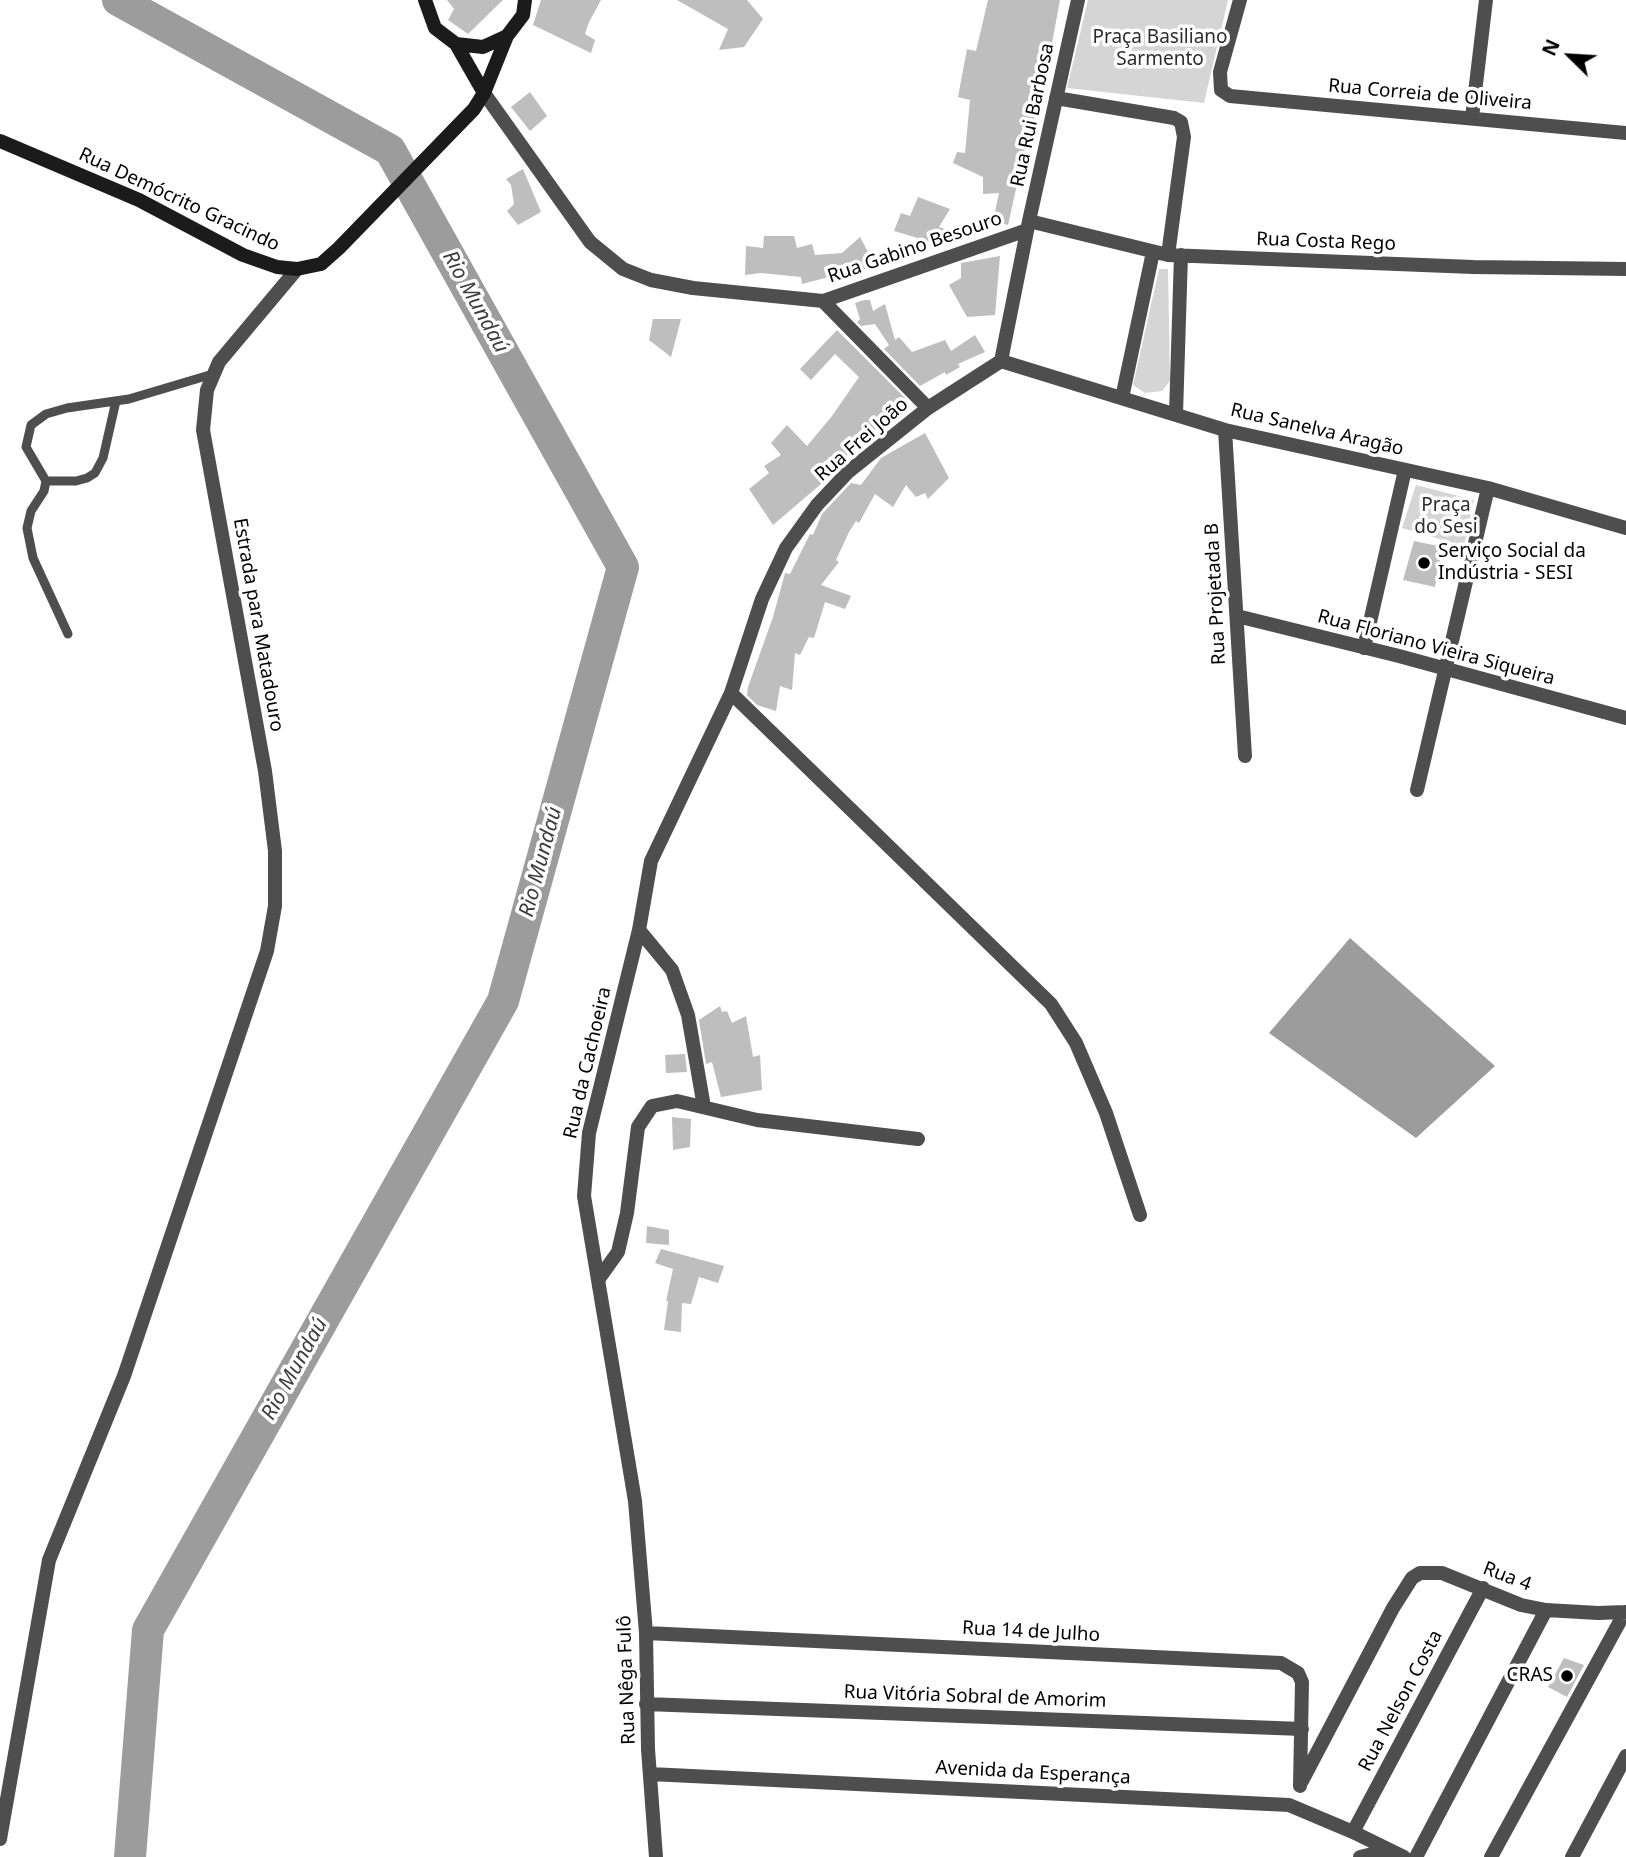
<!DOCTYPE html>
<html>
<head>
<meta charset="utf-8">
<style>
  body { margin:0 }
  #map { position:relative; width:1626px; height:1857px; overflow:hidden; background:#fff; font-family:"Noto Sans",sans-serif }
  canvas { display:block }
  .north { position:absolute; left:1535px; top:21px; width:70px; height:70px; -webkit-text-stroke:5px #fff; paint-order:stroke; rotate:294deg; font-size:19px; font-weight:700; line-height:28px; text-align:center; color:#000 }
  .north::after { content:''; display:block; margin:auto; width:24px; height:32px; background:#000; clip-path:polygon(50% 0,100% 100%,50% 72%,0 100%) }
</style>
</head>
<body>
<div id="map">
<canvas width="1626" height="1857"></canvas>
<div class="north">N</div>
</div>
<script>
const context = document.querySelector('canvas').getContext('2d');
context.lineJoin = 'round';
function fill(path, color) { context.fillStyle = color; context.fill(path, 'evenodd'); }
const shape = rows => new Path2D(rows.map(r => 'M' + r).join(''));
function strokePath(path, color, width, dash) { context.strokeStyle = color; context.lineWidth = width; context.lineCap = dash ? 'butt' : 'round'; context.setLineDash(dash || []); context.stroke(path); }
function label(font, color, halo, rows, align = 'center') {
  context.font = font + ' "Noto Sans",sans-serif'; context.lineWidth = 7; context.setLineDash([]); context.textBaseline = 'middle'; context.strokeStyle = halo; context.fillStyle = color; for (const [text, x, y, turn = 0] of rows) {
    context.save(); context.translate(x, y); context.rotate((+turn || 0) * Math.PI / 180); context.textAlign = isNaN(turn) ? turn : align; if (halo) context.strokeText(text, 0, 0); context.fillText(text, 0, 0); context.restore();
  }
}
fill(shape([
  [1088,0,1228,0,1204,103,1067,88],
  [1159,269,1168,269,1170,381,1162,391,1145,393,1133,385],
  [1416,485,1474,500,1464,546,1402,528]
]), '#d5d5d5');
fill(shape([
  [1350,938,1495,1066,1416,1138,1269,1033]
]), '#9c9c9c');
strokePath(shape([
  [118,0,390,150,623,567,503,1001,148,1630,130,1857]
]), '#9c9c9c', 32);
fill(shape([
  [447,0,503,0,468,34,448,20,454,9],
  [541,0,601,0,589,22,585,34,595,40,591,53,533,25],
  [677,0,747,0,763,19,744,47,719,50,728,29],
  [988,0,1060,0,1052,43,1041,71,1035,117,1028,135,1008,225,993,221,999,193,983,194,983,177,953,163,957,152,965,153,970,100,958,97,967,49,976,51],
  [530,92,547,116,530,131,511,107],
  [523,169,541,212,518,225,507,211,514,204,511,185,506,179],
  [918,197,950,209,939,227,945,229,938,244,894,231,901,213,910,216],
  [764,236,794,236,797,248,812,244,815,255,842,253,860,237,874,263,851,278,848,272,802,284,801,277,761,273,745,275,746,246,763,248],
  [1000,256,995,315,967,317,949,285,961,278,961,263],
  [864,300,870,300,873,311,885,304,895,340,899,337,912,352,945,340,951,351,975,335,985,352,958,364,960,367,946,375,945,372,920,386,884,349,889,345,875,324,861,326,857,322,860,319,855,303],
  [653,319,681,319,671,357,649,340],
  [837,330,906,399,887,422,866,435,826,478,828,478,773,525,749,489,769,473,764,466,781,455,771,443,787,425,807,446,832,416,859,377,835,354,811,380,800,369],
  [925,433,949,478,928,499,925,493,916,497,906,485,893,507,875,494,859,523,856,521,849,532,836,560,839,562,821,585,851,596,845,609,825,602,814,638,809,637,800,655,795,653,792,690,780,686,776,711,757,705,747,695,748,687,773,617,785,573,790,574,810,534,813,535,822,514,851,483,861,485,881,458],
  [1414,541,1443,547,1435,587,1403,580],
  [720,1006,722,1012,727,1011,732,1023,746,1016,753,1057,760,1055,762,1090,721,1097,712,1062,706,1064,699,1020],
  [685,1054,687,1072,666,1073,665,1055],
  [672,1117,691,1119,690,1147,673,1150],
  [647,1226,669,1230,669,1245,646,1243],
  [661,1249,724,1266,718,1283,699,1277,691,1304,682,1303,681,1332,664,1330,668,1301,666,1301,673,1269,655,1263],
  [1564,1658,1584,1665,1567,1697,1548,1687]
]), '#bebebe');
strokePath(shape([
  [46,481,76,481,87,478,95,473,103,458,116,401],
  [68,634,33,558,27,528,31,511,44,491,46,481,26,447,31,425,46,414,67,408,129,399,213,374]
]), '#4e4e4e', 9);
strokePath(shape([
  [1240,0,1220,72,1221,90,1230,96,1626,133],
  [484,93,590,242,623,269,651,280,693,288,823,301,1027,230],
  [1056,98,1174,118,1181,122,1184,137,1168,255],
  [1472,118,1486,0],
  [1029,221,1168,255,1473,267,1626,269],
  [823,301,928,408],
  [1001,361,1225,430,1488,488,1626,528],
  [1001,361,1029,221,1078,0],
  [1122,398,1153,252],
  [1176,414,1181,255],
  [1225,430,1245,756],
  [1237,616,1399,656,1626,718],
  [1364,648,1405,470],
  [731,693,1051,1004,1076,1043,1106,1113,1140,1215],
  [1417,790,1488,488],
  [639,930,672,970,688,1015,704,1107],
  [598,1280,618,1252,627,1213,638,1127,652,1106,677,1101,757,1120,918,1139],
  [646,1633,1281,1663,1298,1673,1302,1682,1300,1786],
  [646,1704,1302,1729],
  [650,1774,1289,1805,1353,1832,1404,1857],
  [1302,1781,1393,1608,1412,1578,1420,1573,1442,1573,1521,1605,1546,1610,1598,1613,1626,1612],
  [1353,1832,1483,1588],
  [656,1857,648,1749,646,1633,635,1501,584,1196,589,1133,639,930,651,861,731,693,762,599,786,548,817,505,848,472,928,408,1001,361],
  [1360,1857,1389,1850],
  [1416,1857,1546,1610],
  [1491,1857,1625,1612],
  [1572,1857,1626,1756]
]), '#4e4e4e', 14);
strokePath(shape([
  [0,1839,49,1560,124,1376,267,951,275,906,275,851,265,771,203,430,207,390,219,362,297,269]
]), '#4e4e4e', 14);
strokePath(shape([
  [425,0,435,28,456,44,483,47,507,36,523,15,525,0],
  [456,44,484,93],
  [0,141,139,200,243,255,277,267,297,269,321,264,339,248,474,109,484,93,507,36]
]), '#1b1b1b', 14);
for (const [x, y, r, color] of [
  [1424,563,7,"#000"],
  [1567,1676,7,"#000"]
]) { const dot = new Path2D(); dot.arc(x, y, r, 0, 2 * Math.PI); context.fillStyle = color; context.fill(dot); strokePath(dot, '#fff', 2.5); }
label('19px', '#2c2c2c', '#fff', [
  ["Praça Basiliano",1160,38],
  ["Sarmento",1160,60],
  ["Praça",1446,506],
  ["do Sesi",1446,528]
]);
label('19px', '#000', '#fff', [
  ["Rua Correia de Oliveira",1430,95,5],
  ["Rua Rui Barbosa",1033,115,-78],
  ["Rua Demócrito Gracindo",179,200,25],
  ["Rua Costa Rego",1326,242,2],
  ["Rua Gabino Besouro",915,248,-19],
  ["Rua Sanelva Aragão",1317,430,13],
  ["Rua Frei João",862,440,-41],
  ["Rua Projetada B",1216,594,-93],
  ["Estrada para Matadouro",258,625,80],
  ["Rua Floriano Vieira Siqueira",1436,648,15],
  ["Rua da Cachoeira",588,1063,-77],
  ["Rua 4",1507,1577,21],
  ["Rua 14 de Julho",1031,1632,3],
  ["Rua Nêga Fulô",627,1680,-92],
  ["Rua Vitória Sobral de Amorim",975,1697,2],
  ["Rua Nelson Costa",1401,1701,-62],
  ["Avenida da Esperança",1033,1773,3]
]);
label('19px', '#000', '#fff', [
  ["Serviço Social da",1438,552],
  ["Indústria - SESI",1438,574],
  ["CRAS",1553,1676,"right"]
], 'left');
label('italic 21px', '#3d3d3d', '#fff', [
  ["Rio Mundaú",475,302,61],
  ["Rio Mundaú",541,862,-75],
  ["Rio Mundaú",295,1369,-61]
]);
</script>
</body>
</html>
